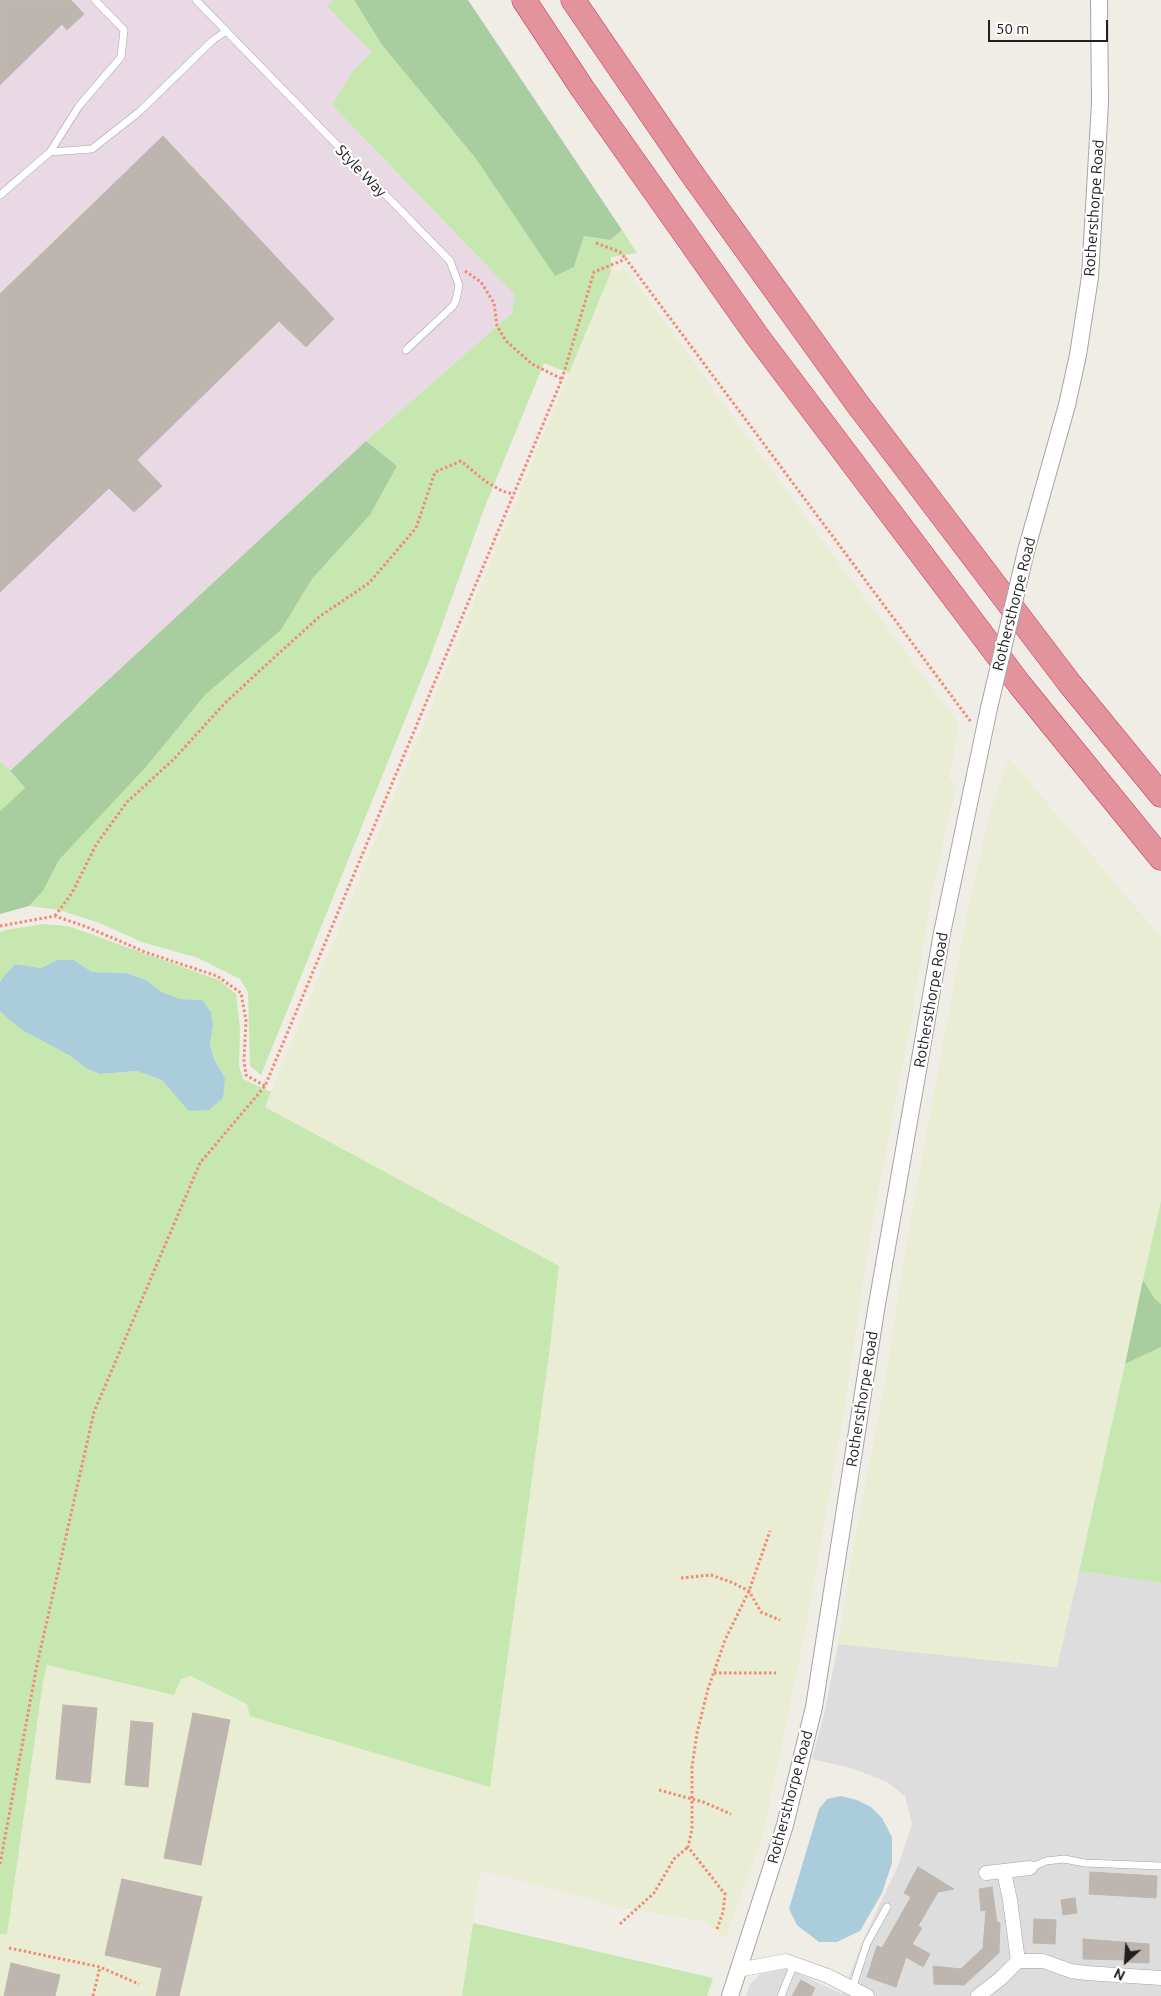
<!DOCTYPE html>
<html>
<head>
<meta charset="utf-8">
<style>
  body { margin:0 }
  #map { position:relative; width:1161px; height:1996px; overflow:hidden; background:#f0ede7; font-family:Ubuntu,sans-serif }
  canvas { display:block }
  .north { position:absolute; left:1101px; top:1936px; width:50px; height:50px; -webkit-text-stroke:4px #fff; paint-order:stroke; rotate:206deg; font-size:14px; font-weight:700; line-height:20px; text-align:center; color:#202020 }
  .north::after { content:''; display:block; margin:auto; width:18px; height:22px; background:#202020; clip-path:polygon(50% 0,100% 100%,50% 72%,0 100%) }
  .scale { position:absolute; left:988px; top:20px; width:120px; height:22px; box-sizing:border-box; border:2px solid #202020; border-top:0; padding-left:6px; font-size:15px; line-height:18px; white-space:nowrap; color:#202020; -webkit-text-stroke:4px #fff; paint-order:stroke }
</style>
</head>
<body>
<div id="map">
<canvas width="1161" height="1996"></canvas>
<div class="north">N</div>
<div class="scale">50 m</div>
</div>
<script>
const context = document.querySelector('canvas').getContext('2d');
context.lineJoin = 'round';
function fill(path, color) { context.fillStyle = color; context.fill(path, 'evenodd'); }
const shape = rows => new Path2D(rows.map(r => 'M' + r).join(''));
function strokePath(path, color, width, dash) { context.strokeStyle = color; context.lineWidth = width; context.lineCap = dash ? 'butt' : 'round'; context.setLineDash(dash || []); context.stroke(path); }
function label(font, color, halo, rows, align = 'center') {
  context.font = font + ' Ubuntu,sans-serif'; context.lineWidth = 4.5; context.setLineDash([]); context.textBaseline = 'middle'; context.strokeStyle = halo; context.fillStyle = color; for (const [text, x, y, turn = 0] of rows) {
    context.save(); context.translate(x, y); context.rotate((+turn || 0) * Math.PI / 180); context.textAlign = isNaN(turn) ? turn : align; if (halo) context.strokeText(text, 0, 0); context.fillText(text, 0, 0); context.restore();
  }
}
fill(shape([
  [1079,1571,1161,1583,1161,1996,746,1996,750,1984,760,1974,787,1968,842,1994,864,1938,898,1866,912,1824,905,1796,887,1782,854,1769,812,1759,825,1711,838,1644,1057,1667]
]), '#dedddd');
fill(shape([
  [0,0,333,0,328,6,372,52,352,72,332,105,515,295,512,313,366,441,10,771,0,811]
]), '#e8d9e4');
fill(shape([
  [627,270,838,562,959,724,949,778,956,784,930,903,911,1021,871,1230,843,1417,805,1632,763,1835,725,1939,706,1922,618,1907,480,1870,462,1996,0,1996,0,1934,7,1933,43,1682,47,1665,174,1694,181,1679,191,1676,247,1704,490,1787,550,1347,559,1266,265,1107,611,272],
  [1009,758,1161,937,1161,1201,1057,1667,838,1644,854,1543,884,1388,907,1240,969,903,991,810]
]), '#e9edd3');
fill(shape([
  [333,0,354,0,382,45,477,160,574,267,584,236,610,240,622,230,637,253,611,257,611,272,569,373,544,363,484,509,430,658,261,1075,250,1066,248,992,240,979,198,958,142,942,97,922,59,910,29,906,43,891,59,860,146,767,205,695,281,630,312,579,370,515,397,466,366,441,512,313,515,295,332,105,352,72,372,52,327,6],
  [0,761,25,788,0,811],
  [43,924,68,926,219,980,236,994,240,1029,239,1066,243,1079,271,1092,265,1107,559,1266,550,1347,490,1787,250,1716,247,1704,191,1676,181,1679,174,1695,47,1665,43,1682,7,1934,0,1934,0,1011,22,1030,72,1057,87,1069,100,1074,137,1071,162,1080,175,1093,225,1078,214,1059,210,1045,213,1026,202,1000,180,999,162,992,146,980,126,973,92,972,74,960,57,960,41,968,15,964,0,982,0,932,5,930],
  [1161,1201,1161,1304,1155,1299,1143,1280],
  [1161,1347,1161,1583,1079,1571,1125,1364],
  [473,1923,713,1978,707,1996,462,1996]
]), '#c7e7b0');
fill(shape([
  [354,0,468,0,622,230,610,240,584,236,574,267,555,276,477,160,382,45],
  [366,441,397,466,370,515,312,579,281,630,205,695,146,767,59,860,43,891,29,906,0,914,0,811,25,788,10,771],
  [1143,1280,1155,1299,1161,1304,1161,1347,1125,1364]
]), '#a8cd9e');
fill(shape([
  [57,960,74,960,92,972,126,973,146,980,162,992,180,999,202,1000,211,1012,213,1026,210,1045,214,1059,225,1078,223,1098,209,1110,189,1111,162,1080,137,1071,100,1074,87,1069,72,1057,22,1030,5,1016,0,1011,0,982,5,975,15,964,41,968],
  [841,1796,857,1800,871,1807,882,1818,892,1837,892,1863,882,1893,860,1931,837,1942,819,1942,797,1925,789,1909,819,1809,827,1799]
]), '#aaccdb');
const building = shape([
  [0,0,71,0,84,14,67,30,62,24,0,85,0,0],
  [163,136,334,319,306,347,279,321,137,460,162,486,134,512,109,488,0,592,0,294,163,136],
  [63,1705,97,1708,90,1783,56,1779,63,1705],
  [193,1713,230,1720,201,1865,164,1858,193,1713],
  [131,1721,153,1723,148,1787,125,1785,131,1721],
  [918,1867,954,1889,938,1892,918,1926,922,1928,912,1944,930,1954,923,1967,906,1957,896,1987,867,1977,877,1946,882,1948,911,1897,904,1893,918,1867],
  [1090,1872,1157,1876,1156,1898,1089,1894,1090,1872],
  [122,1879,202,1897,179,1996,156,1996,162,1968,105,1955,122,1879],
  [992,1887,997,1922,1000,1923,999,1953,964,1985,934,1984,933,1966,961,1969,983,1948,986,1910,981,1911,979,1889,992,1887],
  [1075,1898,1077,1913,1063,1915,1061,1900,1075,1898],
  [1034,1919,1056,1920,1055,1944,1033,1943,1034,1919],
  [1083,1939,1149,1944,1149,1963,1124,1962,1124,1960,1083,1959,1083,1939],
  [11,1963,60,1975,55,1996,4,1996,11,1963],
  [801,1980,815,1988,811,1996,792,1996,801,1980]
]);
fill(building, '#bdb6b0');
strokePath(building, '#c1b6aa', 1);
const service = shape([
  [196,0,450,261,459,285,456,300,453,306,406,350],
  [50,152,79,106,121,57,124,30,95,0],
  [0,195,50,152,92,149,139,112,212,41,226,31],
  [1030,1868,1046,1861,1064,1859,1085,1863,1161,1866],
  [852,1989,867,1943,887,1907],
  [781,1996,794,1964]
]);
const minor = shape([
  [1004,1872,1010,1900,1018,1961],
  [986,1873,1030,1868],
  [738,1970,786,1961,828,1976,867,1996],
  [978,1996,1000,1979,1018,1961,1043,1961,1071,1971,1086,1973,1161,1978]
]);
const tertiary = shape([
  [1026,551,1067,405,1078,355,1090,277,1100,103,1099,0],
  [730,1996,785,1825,814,1707,876,1310,942,933,989,708]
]);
const motorway = shape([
  [524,0,582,88,757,336,1020,685,1161,858],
  [573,0,692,174,856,402,1070,684,1161,795]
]);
strokePath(service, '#a4a4a4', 8);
strokePath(minor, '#a4a4a4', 15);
strokePath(tertiary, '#a4a4a4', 18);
strokePath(motorway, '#d1315c', 25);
strokePath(shape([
  [596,243,620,252,626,259],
  [465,271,481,282,494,303,497,326,506,341,532,364,562,379],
  [55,916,72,893,96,845,127,802,174,759,225,703,266,665,319,617,369,583,416,528,435,472,461,461,485,481,502,491,513,494],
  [0,926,55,916,87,927,145,952,217,976,241,993,246,1020,244,1061,246,1075,265,1086],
  [681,1578,711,1575,731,1582,749,1591,761,1612,780,1620],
  [714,1673,776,1673],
  [659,1790,703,1802,731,1814],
  [0,1864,37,1665,94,1412,200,1163,265,1086,562,379,594,272,626,259,971,722],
  [620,1924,654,1893,674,1859,688,1847],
  [717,1929,723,1912,725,1894,688,1847,692,1829,692,1767,697,1733,708,1689,725,1640,749,1591,770,1531],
  [9,1948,100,1967,139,1984],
  [93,1996,100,1967]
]), '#f28b76', 3, [2.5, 2.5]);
strokePath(service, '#fff', 7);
strokePath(minor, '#fff', 14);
strokePath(tertiary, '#fff', 16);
strokePath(motorway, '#e2939c', 24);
const tertiaryBridge = shape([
  [989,708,1026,551]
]);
strokePath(tertiaryBridge, '#a4a4a4', 18, []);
strokePath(tertiaryBridge, '#fff', 16);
label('15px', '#202020', '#fff', [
  ["Style Way",361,171,46],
  ["Rothersthorpe Road",1094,208,-86],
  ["Rothersthorpe Road",1014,604,-76],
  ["Rothersthorpe Road",931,1000,-80],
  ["Rothersthorpe Road",862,1399,-81],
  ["Rothersthorpe Road",790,1797,-75]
]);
</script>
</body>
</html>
